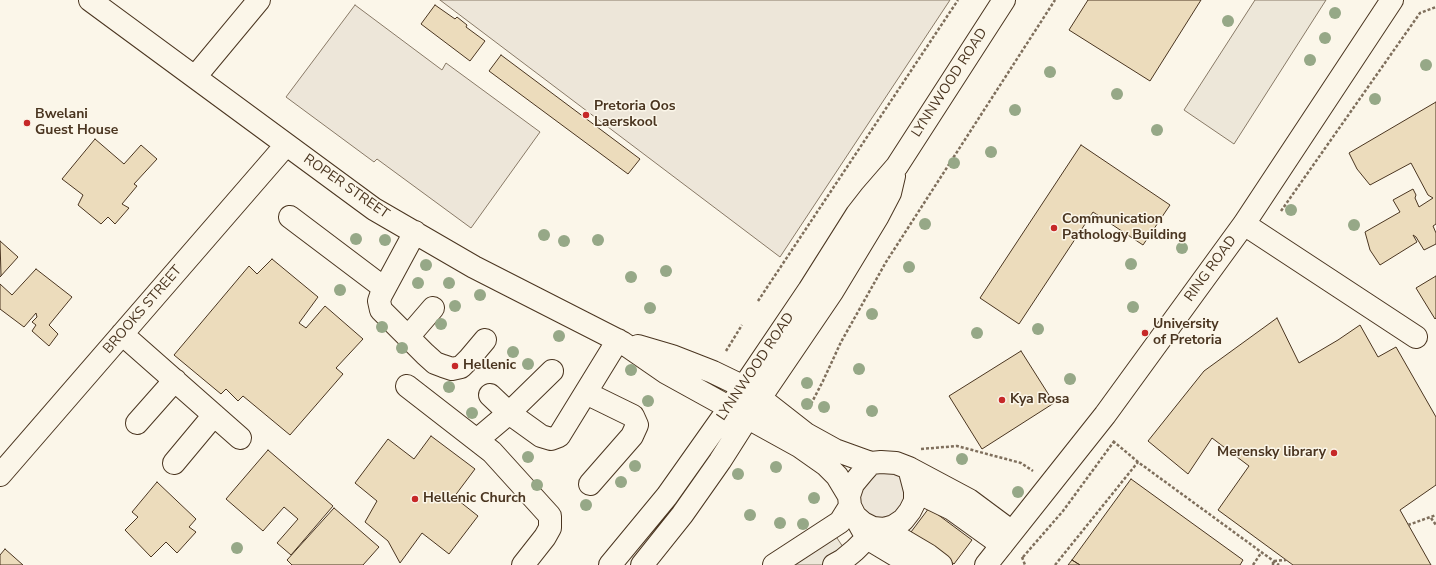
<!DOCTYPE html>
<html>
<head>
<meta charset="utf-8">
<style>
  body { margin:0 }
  canvas { display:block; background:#fbf6e9 }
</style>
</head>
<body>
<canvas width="1436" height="565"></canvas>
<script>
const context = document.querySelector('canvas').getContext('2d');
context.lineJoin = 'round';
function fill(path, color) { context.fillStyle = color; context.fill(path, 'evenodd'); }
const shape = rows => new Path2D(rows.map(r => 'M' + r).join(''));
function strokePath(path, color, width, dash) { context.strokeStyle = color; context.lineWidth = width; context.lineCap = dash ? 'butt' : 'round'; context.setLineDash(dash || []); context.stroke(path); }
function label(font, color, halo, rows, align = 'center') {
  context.font = font + ' "Nunito Sans",sans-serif'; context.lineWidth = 3; context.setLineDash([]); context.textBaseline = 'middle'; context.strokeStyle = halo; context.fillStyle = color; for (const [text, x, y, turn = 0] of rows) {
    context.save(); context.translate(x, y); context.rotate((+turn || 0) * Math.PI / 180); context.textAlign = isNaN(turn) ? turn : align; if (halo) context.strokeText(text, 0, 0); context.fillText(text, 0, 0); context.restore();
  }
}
const green = shape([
  [440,0,950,0,780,257,440,0],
  [355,5,442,70,446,63,540,132,471,228,377,159,374,162,286,97,355,5],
  [878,469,901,475,908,489,899,513,883,519,875,517,867,513,861,507,858,499,860,483,878,469]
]);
fill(green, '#ede6d9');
strokePath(green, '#887966', 1);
const parking = shape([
  [1255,0,1326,0,1234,144,1184,110,1255,0],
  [833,532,845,550,824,565,784,565,833,532]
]);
fill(parking, '#ede7d9');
strokePath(parking, '#887966', 1);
const building = shape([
  [1088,0,1201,0,1150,81,1069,30,1088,0],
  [435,5,455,19,457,17,467,25,466,27,485,41,470,61,421,24,435,5],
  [501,55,640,159,628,174,489,71,501,55],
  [1436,102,1436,224,1433,226,1436,233,1436,244,1424,250,1416,237,1413,235,1417,242,1380,265,1370,250,1365,232,1400,212,1393,200,1413,189,1416,195,1415,198,1419,207,1433,198,1428,195,1411,163,1370,185,1357,169,1349,153,1436,102],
  [95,139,124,164,141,145,157,159,134,184,137,186,122,204,129,208,115,224,108,217,101,224,78,205,83,195,62,179,95,139],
  [1081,145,1170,205,1143,245,1093,212,1019,324,980,298,1081,145],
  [0,241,18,257,0,277,1,276,0,241],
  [272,259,318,297,299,323,306,328,325,306,363,339,336,368,343,374,290,435,243,396,238,401,226,389,221,394,174,355,249,266,257,274,272,259],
  [36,269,72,297,49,325,58,334,49,346,32,331,36,325,32,322,37,317,36,313,24,327,0,309,0,284,12,295,36,269],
  [1436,276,1436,318,1435,319,1416,288,1436,276],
  [1277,318,1299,363,1338,340,1360,325,1378,357,1396,347,1436,417,1436,485,1400,510,1431,565,1293,565,1218,510,1249,466,1212,438,1188,474,1148,441,1204,371,1277,318],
  [1021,351,1054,403,982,449,949,396,1021,351],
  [431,436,475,469,454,497,478,516,449,554,422,533,400,563,388,541,365,522,377,501,355,483,388,439,414,459,431,436],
  [268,450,333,506,291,555,277,543,298,519,284,507,263,531,226,499,268,450],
  [1131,479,1243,560,1240,565,1080,565,1072,560,1131,479],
  [157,482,196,519,189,527,196,532,177,553,166,542,151,557,125,530,138,517,132,512,157,482],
  [334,508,379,547,363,565,292,565,287,560,334,508],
  [929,508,972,540,954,564,911,532,929,508],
  [5,549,23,565,0,565,0,555,5,549],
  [1072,560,1080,565,1068,565,1072,560]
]);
fill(building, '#ecdcbc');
strokePath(building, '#4a3520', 1);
const minor = shape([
  [90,0,374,209,474,267,623,343,665,372,799,446,826,465,837,476,849,496],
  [195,77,259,0],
  [290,217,384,288],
  [1244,224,1416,337],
  [415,232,381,295,379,301,381,310,425,354,435,363,443,366,452,369,461,367,469,359,485,340],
  [122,334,240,438],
  [408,337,433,308],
  [638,346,672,356,713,372,744,387,760,398,806,434,835,450,871,463],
  [407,386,492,452,550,516,550,528,545,537,523,565],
  [586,393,633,416,637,425,632,436,590,484],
  [490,395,509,413,541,436,551,439,559,436,618,340],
  [137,423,175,380],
  [477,440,509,413,552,371],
  [881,462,896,463,909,468,915,491,915,501,910,511,903,520,894,526,884,529,873,528,863,523,855,516,850,506,849,496,853,484,863,472,871,463,881,462],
  [174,463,214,415],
  [909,468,969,500,1012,532],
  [0,475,286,145],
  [915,491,952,509,1002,545],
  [857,520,867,538,912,565],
  [884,529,928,555,941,565],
  [774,565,840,522,850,506],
  [834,565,843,560,855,550,867,538,879,531],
  [986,565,1105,415,1244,224,1392,0]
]);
const major = shape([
  [610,565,667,496,730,407,809,290,857,214,871,196,897,166,1004,0],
  [642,565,682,515,720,461,760,398,832,292,878,216,890,193,894,176]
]);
strokePath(minor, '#4a3520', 24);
strokePath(major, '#4a3520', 24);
strokePath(shape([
  [1281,211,1420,13,1436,7],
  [758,301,958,0],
  [726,351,742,325],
  [811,404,823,381,841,342,886,262,1055,0],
  [1113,441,1138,462,1279,565],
  [921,449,957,446,1021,463,1033,471],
  [1431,518,1436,525],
  [1408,525,1436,515],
  [1022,557,1025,565],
  [1023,557,1063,511,1115,440],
  [1055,565,1138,462],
  [1253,565,1261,553],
  [1273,565,1273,561,1286,560]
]), '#7f6f5c', 2.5, [3, 2]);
strokePath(minor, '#fbf6e9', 22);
strokePath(major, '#fbf6e9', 22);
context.fillStyle = '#96a887';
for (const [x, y] of [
  [1335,13],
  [1228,21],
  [1325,38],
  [1310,60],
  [1426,65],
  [1050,72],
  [1117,94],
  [1375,99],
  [1015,110],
  [1157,130],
  [991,152],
  [954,163],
  [1291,210],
  [925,224],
  [1354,225],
  [544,235],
  [356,239],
  [385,240],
  [598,240],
  [564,241],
  [1182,248],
  [1131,264],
  [426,265],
  [909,267],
  [666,271],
  [631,277],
  [418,283],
  [449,283],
  [340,290],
  [480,295],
  [455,306],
  [1133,307],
  [650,308],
  [872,314],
  [441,324],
  [382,327],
  [1038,329],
  [977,333],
  [559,336],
  [402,348],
  [513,352],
  [528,364],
  [859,369],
  [631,370],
  [1070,379],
  [807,383],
  [449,387],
  [648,401],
  [807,404],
  [824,407],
  [872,411],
  [472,413],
  [528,457],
  [962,459],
  [635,466],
  [776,467],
  [738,474],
  [621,482],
  [537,485],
  [1018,492],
  [814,498],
  [586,505],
  [750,515],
  [780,523],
  [803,524],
  [237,548]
]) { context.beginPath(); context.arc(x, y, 6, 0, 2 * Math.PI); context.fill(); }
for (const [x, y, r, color] of [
  [586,115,4,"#c62828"],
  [27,123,4,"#c62828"],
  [1054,228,4,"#c62828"],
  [1145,333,4,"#c62828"],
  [455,366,4,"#c62828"],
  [1002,400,4,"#c62828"],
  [1334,453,4,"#c62828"],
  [415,499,4,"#c62828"]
]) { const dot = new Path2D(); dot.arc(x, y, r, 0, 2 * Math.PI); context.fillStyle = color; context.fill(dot); strokePath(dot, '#fbf6e9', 1.5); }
label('14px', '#4a3520', '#fbf6e9', [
  ["LYNNWOOD ROAD",950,83,-57],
  ["ROPER STREET",346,187,35],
  ["RING ROAD",1211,269,-54],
  ["BROOKS STREET",143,310,-49],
  ["LYNNWOOD ROAD",756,367,-56]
]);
label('bold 14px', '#4a3520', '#fbf6e9', [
  ["Pretoria Oos",594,107],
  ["Laerskool",594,123],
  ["Bwelani",35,115],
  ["Guest House",35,131],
  ["Communication",1062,220],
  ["Pathology Building",1062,236],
  ["University",1153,325],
  ["of Pretoria",1153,341],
  ["Hellenic",463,366],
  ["Kya Rosa",1010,400],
  ["Merensky library",1326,453,"right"],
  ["Hellenic Church",423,499]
], 'left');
</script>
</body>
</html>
